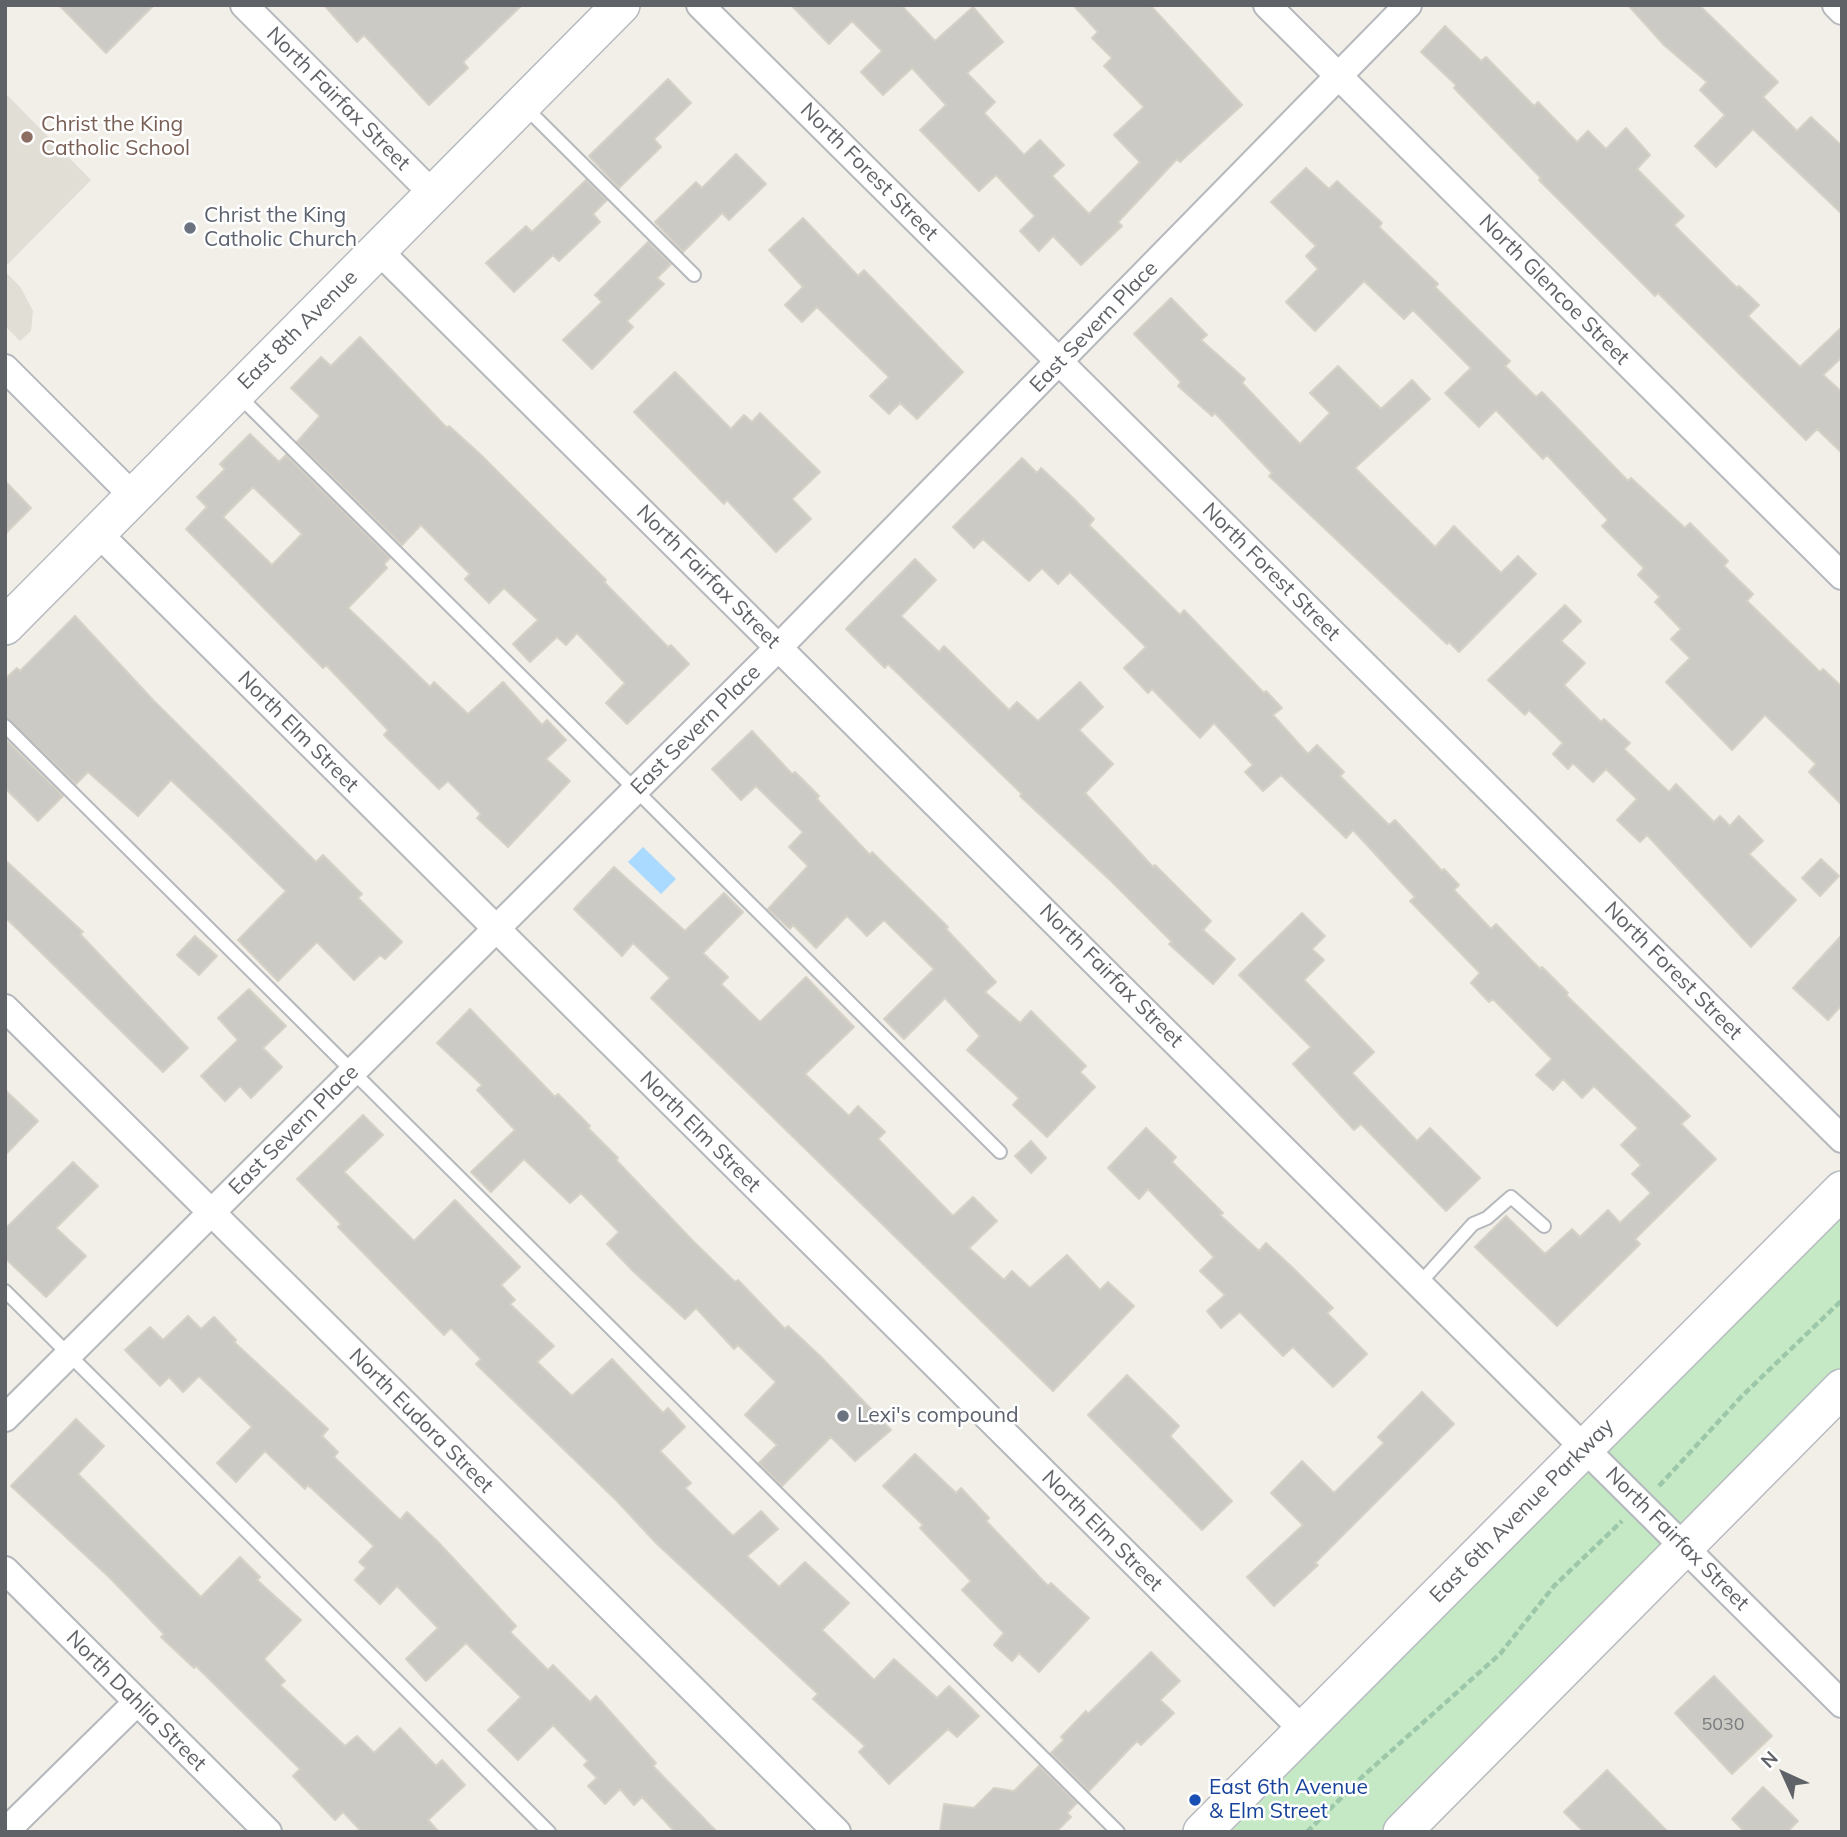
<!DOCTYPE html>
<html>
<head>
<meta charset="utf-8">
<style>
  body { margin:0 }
  #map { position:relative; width:1847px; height:1837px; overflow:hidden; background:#f1efe8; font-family:Mulish,sans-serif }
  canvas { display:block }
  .frame { position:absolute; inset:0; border:7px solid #5f6368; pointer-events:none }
  .north { position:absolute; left:1749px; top:1739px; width:70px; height:70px; -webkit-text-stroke:5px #fff; paint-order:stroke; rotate:315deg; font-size:19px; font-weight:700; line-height:28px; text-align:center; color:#5f6368 }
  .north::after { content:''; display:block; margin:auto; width:24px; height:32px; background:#5f6368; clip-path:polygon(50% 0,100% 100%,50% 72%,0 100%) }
</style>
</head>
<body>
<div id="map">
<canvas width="1847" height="1837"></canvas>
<div class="frame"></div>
<div class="north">N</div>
</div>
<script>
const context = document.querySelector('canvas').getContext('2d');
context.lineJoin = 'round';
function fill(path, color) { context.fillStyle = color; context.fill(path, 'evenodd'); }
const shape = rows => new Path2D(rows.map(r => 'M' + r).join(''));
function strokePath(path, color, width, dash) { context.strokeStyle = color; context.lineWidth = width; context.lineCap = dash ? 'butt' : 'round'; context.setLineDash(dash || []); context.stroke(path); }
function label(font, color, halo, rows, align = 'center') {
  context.font = font + ' Mulish,sans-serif'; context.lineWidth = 5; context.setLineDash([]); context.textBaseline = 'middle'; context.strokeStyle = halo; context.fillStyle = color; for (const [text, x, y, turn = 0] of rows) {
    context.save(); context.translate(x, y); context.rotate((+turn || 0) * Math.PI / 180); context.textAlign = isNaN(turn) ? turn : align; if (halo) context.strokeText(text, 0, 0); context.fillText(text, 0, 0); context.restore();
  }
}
fill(shape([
  [5,93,91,180,5,267],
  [5,271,21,288,33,311,31,331,20,341,5,326]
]), '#e1ded6');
fill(shape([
  [1842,1217,1842,1367,1379,1832,1230,1832]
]), '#c5e8c5');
fill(shape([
  [643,847,676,879,661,894,628,862]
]), '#aadaff');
const building = shape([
  [59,5,154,5,106,53,59,5],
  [324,5,522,5,463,62,468,68,429,105,364,35,357,42,324,5],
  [791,5,901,5,935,41,973,7,1003,42,967,73,995,102,984,113,1024,155,1040,140,1064,165,1052,176,1089,214,1140,162,1114,135,1144,107,1104,66,1112,58,1092,38,1098,32,1073,5,1150,5,1242,105,1180,162,1177,159,1118,222,1122,226,1081,265,1053,236,1039,251,1020,231,1035,216,996,175,979,191,920,130,946,105,912,68,883,95,861,72,882,51,852,21,829,44,791,5],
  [1628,5,1699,5,1778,82,1763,97,1797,131,1811,117,1842,146,1842,214,1753,129,1716,167,1695,146,1725,115,1700,90,1707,82,1664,45,1628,5],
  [1445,26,1481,61,1486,57,1534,106,1538,102,1577,142,1588,131,1606,149,1626,128,1650,155,1637,169,1684,216,1674,225,1737,288,1739,286,1759,305,1748,316,1800,367,1842,327,1842,357,1823,375,1842,392,1842,453,1817,429,1806,440,1658,293,1655,296,1539,180,1541,178,1454,88,1456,85,1421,52,1445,26],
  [668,79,691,103,654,139,661,147,619,188,589,156,668,79],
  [736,154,766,184,729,220,722,213,683,252,655,222,696,182,702,188,736,154],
  [1306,168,1329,189,1337,181,1382,223,1379,227,1438,284,1435,287,1510,361,1505,366,1536,397,1542,392,1628,481,1631,478,1685,528,1690,523,1728,561,1724,566,1753,594,1747,601,1820,672,1823,669,1842,687,1842,805,1809,772,1816,764,1765,715,1732,750,1666,682,1690,658,1671,639,1681,629,1655,602,1660,597,1638,575,1644,568,1602,526,1608,520,1547,455,1543,459,1496,410,1479,427,1445,393,1471,368,1413,310,1404,319,1364,281,1315,331,1286,302,1318,269,1306,256,1316,246,1271,202,1306,168],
  [586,180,607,200,593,214,600,222,559,261,553,255,514,292,486,263,526,226,532,232,586,180],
  [803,218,858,276,864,270,963,372,917,419,900,403,889,414,870,396,889,377,817,307,802,322,785,305,803,287,769,250,803,218],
  [648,242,671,264,657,278,664,284,627,321,633,327,592,369,563,340,602,302,595,295,648,242],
  [1171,298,1207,335,1201,340,1245,379,1242,383,1300,444,1330,413,1310,393,1338,366,1381,409,1412,380,1430,399,1355,468,1435,547,1454,526,1501,573,1518,556,1536,574,1459,652,1449,642,1447,644,1269,476,1272,473,1215,413,1212,416,1178,386,1181,382,1134,334,1171,298],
  [360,337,447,428,449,426,481,455,606,580,604,582,668,647,671,645,689,664,627,724,606,703,625,683,577,633,566,645,557,637,530,662,513,644,538,620,504,588,489,603,465,579,470,574,421,525,402,545,297,442,320,416,291,388,321,357,331,366,360,337],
  [675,372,731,429,744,415,752,422,760,413,820,472,792,499,811,519,776,552,727,500,724,504,634,412,675,372],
  [250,434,279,462,286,455,390,558,384,564,387,568,348,608,390,648,430,687,434,682,468,714,503,682,542,725,547,720,566,740,546,759,570,781,508,847,477,818,481,814,448,781,439,789,384,735,388,730,326,665,323,668,186,529,207,507,197,497,225,469,220,464,250,434],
  [253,487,302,534,272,565,223,517,253,487],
  [1022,458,1037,473,1041,468,1071,496,1094,519,1089,525,1180,615,1184,610,1264,693,1266,691,1282,708,1273,715,1308,754,1317,745,1344,772,1340,776,1389,825,1395,820,1442,871,1444,869,1459,885,1454,890,1491,929,1496,924,1540,969,1542,967,1568,993,1566,995,1690,1116,1681,1124,1716,1159,1635,1239,1640,1244,1557,1326,1475,1247,1506,1216,1545,1254,1572,1229,1580,1237,1608,1210,1620,1223,1651,1193,1632,1174,1641,1165,1621,1145,1638,1128,1594,1086,1582,1098,1563,1079,1553,1090,1536,1075,1552,1059,1493,999,1489,1002,1471,983,1480,973,1410,901,1415,897,1353,830,1346,838,1281,775,1263,791,1245,772,1253,765,1214,723,1200,738,1152,689,1148,693,1124,668,1146,647,1070,572,1058,584,1042,568,1029,581,983,539,974,548,953,527,1022,458],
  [5,481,31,508,5,534,5,481],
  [915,559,936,580,901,616,939,652,944,646,1009,710,1017,702,1038,721,1080,682,1103,707,1079,730,1113,764,1085,793,1153,867,1155,865,1211,921,1203,930,1235,959,1213,984,1169,944,1172,942,1111,881,1020,796,1022,794,888,664,885,668,846,629,915,559],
  [1565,605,1581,621,1561,641,1585,663,1564,685,1601,722,1604,719,1630,743,1624,749,1669,792,1676,784,1714,822,1720,816,1730,826,1739,816,1763,841,1749,854,1796,900,1751,947,1647,835,1640,842,1617,820,1637,799,1606,769,1593,782,1573,763,1568,769,1553,754,1563,743,1529,710,1525,715,1488,680,1565,605],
  [75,616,154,701,316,862,323,855,362,894,358,898,402,942,385,959,380,955,354,980,317,942,278,981,238,940,286,891,227,833,171,780,138,816,88,772,76,784,5,717,5,679,17,668,20,671,75,616],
  [752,731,792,774,795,772,819,796,817,799,870,855,872,852,948,927,946,929,996,982,985,992,1020,1023,1031,1011,1086,1066,1080,1072,1095,1087,1047,1137,1013,1105,1019,1098,967,1050,980,1036,945,998,904,1039,884,1019,934,969,884,920,867,936,847,916,816,948,793,925,790,929,768,909,808,866,789,847,803,832,756,786,741,800,712,769,752,731],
  [5,739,63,796,38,821,5,788,5,739],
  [1821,859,1839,876,1820,896,1802,878,1821,859],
  [5,860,83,932,80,934,188,1048,163,1072,5,917,5,860],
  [614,867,685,931,724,893,743,912,703,953,728,977,721,984,760,1022,806,977,854,1027,805,1074,849,1116,858,1106,885,1132,878,1139,953,1216,973,1197,997,1221,969,1248,1004,1280,1012,1271,1030,1288,1067,1255,1100,1290,1108,1282,1134,1306,1053,1391,651,998,670,978,633,943,622,956,574,909,614,867],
  [1302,913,1325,936,1312,949,1324,960,1304,980,1374,1052,1352,1073,1417,1141,1430,1128,1480,1178,1446,1211,1361,1124,1354,1130,1293,1064,1311,1047,1239,975,1302,913],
  [1842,935,1842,1005,1828,1020,1793,988,1842,935],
  [195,936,217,956,199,975,177,955,195,936],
  [249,989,286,1026,263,1048,282,1067,251,1098,240,1086,225,1101,201,1076,238,1040,218,1018,249,989],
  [470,1009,555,1097,558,1094,590,1126,588,1128,618,1158,616,1160,694,1242,735,1282,738,1280,785,1329,788,1326,822,1358,891,1430,855,1461,831,1437,782,1486,759,1463,777,1445,745,1415,776,1382,738,1345,734,1349,696,1308,685,1319,633,1271,607,1244,619,1232,581,1193,570,1203,524,1159,491,1192,471,1172,515,1130,477,1090,482,1085,437,1043,470,1009],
  [5,1090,38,1121,5,1155,5,1090],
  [363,1115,383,1135,344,1172,414,1241,455,1200,520,1267,501,1285,515,1300,510,1304,554,1346,537,1362,572,1396,612,1359,663,1413,668,1408,685,1427,660,1451,691,1483,685,1488,733,1536,761,1511,778,1529,747,1556,779,1587,805,1562,849,1603,822,1630,874,1680,894,1659,937,1698,949,1686,979,1716,957,1737,948,1729,889,1784,859,1752,865,1746,813,1699,818,1694,656,1543,617,1501,476,1364,481,1359,451,1328,444,1335,338,1227,341,1224,297,1179,363,1115],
  [1146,1128,1176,1157,1172,1162,1223,1213,1220,1215,1259,1251,1266,1243,1294,1269,1333,1308,1327,1313,1367,1354,1333,1387,1293,1347,1283,1356,1240,1312,1221,1328,1207,1311,1225,1295,1200,1271,1214,1257,1148,1189,1139,1199,1108,1168,1146,1128],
  [1031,1141,1046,1158,1031,1173,1015,1156,1031,1141],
  [73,1162,98,1186,56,1228,86,1256,46,1297,5,1258,5,1229,73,1162],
  [188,1316,201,1329,214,1317,236,1340,234,1342,328,1429,322,1436,338,1452,334,1457,400,1520,407,1512,439,1543,516,1626,510,1632,548,1670,553,1665,590,1702,596,1696,656,1763,653,1766,717,1832,675,1832,642,1797,634,1805,620,1789,605,1804,588,1786,597,1778,584,1765,588,1761,553,1725,518,1760,488,1730,521,1697,466,1643,426,1681,406,1659,438,1628,397,1586,380,1604,355,1580,366,1568,359,1562,374,1546,308,1485,305,1489,265,1451,236,1482,217,1463,252,1427,199,1376,183,1392,169,1377,160,1386,125,1350,150,1327,163,1340,188,1316],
  [1127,1375,1179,1426,1170,1436,1232,1501,1202,1530,1088,1415,1127,1375],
  [1422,1392,1454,1424,1315,1563,1318,1565,1274,1606,1247,1577,1303,1525,1271,1493,1302,1461,1334,1493,1384,1443,1378,1437,1422,1392],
  [76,1419,104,1446,78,1474,201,1597,240,1557,260,1577,257,1580,301,1620,264,1659,285,1681,280,1685,345,1746,357,1736,374,1753,400,1728,436,1766,442,1760,465,1785,428,1820,439,1832,362,1832,343,1812,335,1820,293,1776,300,1769,196,1666,194,1668,161,1637,164,1634,110,1578,11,1486,76,1419],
  [915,1454,956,1493,961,1488,989,1518,986,1521,1048,1586,1051,1583,1089,1618,1039,1672,1019,1653,1012,1661,994,1645,1004,1633,962,1590,971,1581,920,1528,923,1525,883,1486,915,1454],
  [1151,1652,1180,1681,1160,1700,1174,1713,1141,1745,1137,1741,1089,1791,1051,1753,1064,1740,1061,1737,1086,1711,1088,1714,1151,1652],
  [1714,1676,1772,1736,1732,1774,1675,1713,1714,1676],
  [1039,1766,1077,1803,1067,1813,1071,1817,1056,1832,940,1832,944,1804,974,1808,994,1788,1014,1791,1039,1766],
  [1607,1770,1668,1832,1584,1832,1564,1812,1607,1770],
  [1763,1787,1798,1821,1787,1832,1745,1832,1732,1819,1763,1787]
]);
fill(building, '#cccac5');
strokePath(building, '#d6d1c6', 2);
const lane = shape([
  [525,107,694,275],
  [239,396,1000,1152],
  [5,726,1118,1832],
  [1420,1283,1473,1224,1487,1218,1511,1197,1544,1226],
  [5,1291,549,1832]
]);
const street = shape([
  [244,5,432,193],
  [700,5,1842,1139],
  [1267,5,1842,576],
  [1836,5,1842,11],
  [378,250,1842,1704],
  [5,368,133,496],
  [98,533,1303,1730],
  [5,1008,837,1832],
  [5,1418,779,647,1408,5],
  [5,1570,268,1832],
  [5,1832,137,1702]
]);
const secondary = shape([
  [5,626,621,5],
  [1202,1832,1842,1190],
  [1402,1832,1842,1388]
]);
strokePath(lane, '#b5b8bc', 16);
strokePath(street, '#b5b8bc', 30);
strokePath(secondary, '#b6babf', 40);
strokePath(shape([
  [1659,1486,1742,1396,1842,1300],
  [1307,1832,1362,1777,1500,1654,1554,1586,1622,1521]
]), '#9cc7a9', 4.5, [7, 3.5]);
strokePath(lane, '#fff', 12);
strokePath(street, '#fff', 26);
strokePath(secondary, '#fff', 37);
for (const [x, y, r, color] of [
  [27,137,7,"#8d6e63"],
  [190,228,7,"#6b7280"],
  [843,1416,7,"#6b7280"],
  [1195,1800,7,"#1a4fb4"]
]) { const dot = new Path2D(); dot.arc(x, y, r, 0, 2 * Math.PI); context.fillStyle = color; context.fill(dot); strokePath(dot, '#fff', 2.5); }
label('18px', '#7a7d7f', null, [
  ["5030",1723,1725]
]);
label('21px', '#5f6368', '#fff', [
  ["North Fairfax Street",338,99,45],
  ["North Forest Street",869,172,45],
  ["North Glencoe Street",1554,290,45],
  ["East Severn Place",1094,327,-46],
  ["East 8th Avenue",298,330,-45],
  ["North Forest Street",1271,572,45],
  ["North Fairfax Street",708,577,45],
  ["East Severn Place",696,730,-45],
  ["North Elm Street",298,732,45],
  ["North Forest Street",1673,971,45],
  ["North Fairfax Street",1111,976,45],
  ["East Severn Place",294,1130,-45],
  ["North Elm Street",700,1132,45],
  ["North Eudora Street",421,1421,45],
  ["East 6th Avenue Parkway",1522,1511,-45],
  ["North Elm Street",1102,1531,45],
  ["North Fairfax Street",1677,1539,45],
  ["North Dahlia Street",136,1701,45]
]);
label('21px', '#785e54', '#fff', [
  ["Christ the King",41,125],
  ["Catholic School",41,149]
], 'left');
label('21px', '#5b616d', '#fff', [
  ["Christ the King",204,216],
  ["Catholic Church",204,240],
  ["Lexi's compound",857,1416]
], 'left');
label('21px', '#164399', '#fff', [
  ["East 6th Avenue",1209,1788],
  ["& Elm Street",1209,1812]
], 'left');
</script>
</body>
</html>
